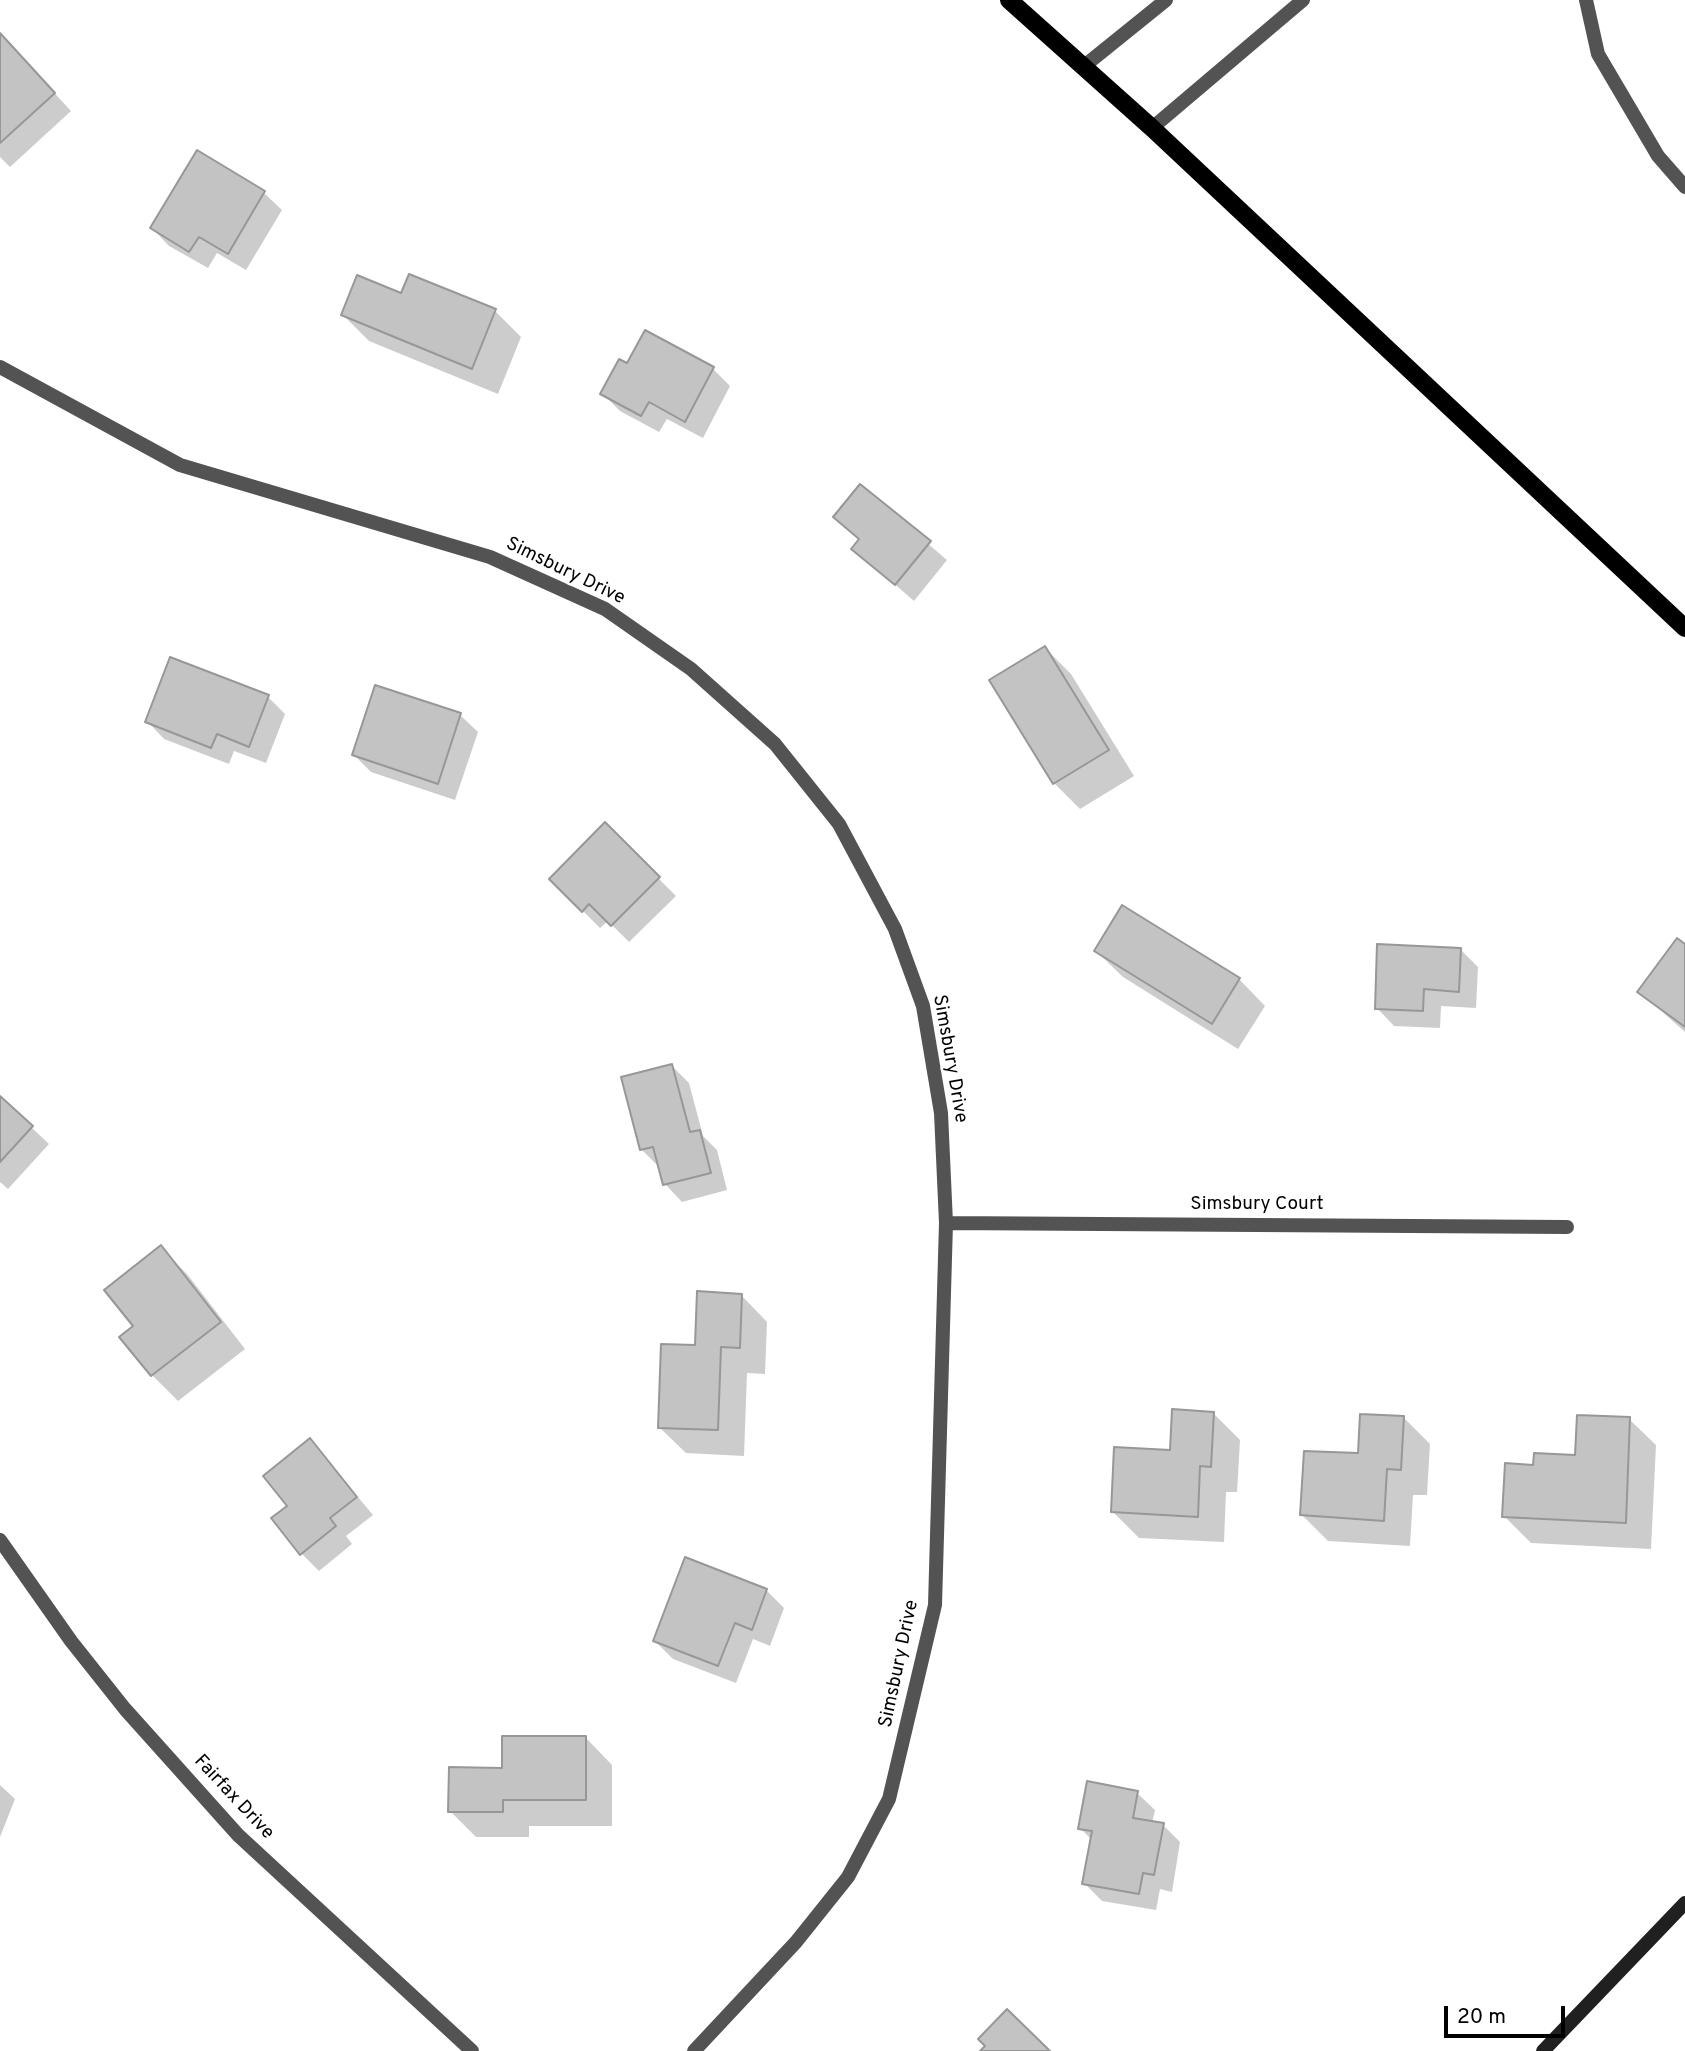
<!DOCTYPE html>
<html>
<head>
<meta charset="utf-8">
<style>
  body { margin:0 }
  #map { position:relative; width:1685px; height:2051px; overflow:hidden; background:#fff; font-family:Overpass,sans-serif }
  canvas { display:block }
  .scale { position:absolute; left:1444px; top:2006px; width:121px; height:32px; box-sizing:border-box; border:4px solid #000; border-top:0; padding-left:9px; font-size:21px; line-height:24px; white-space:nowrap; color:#000; -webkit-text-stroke:5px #fff; paint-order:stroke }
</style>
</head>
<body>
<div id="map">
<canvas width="1685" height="2051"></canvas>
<div class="scale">20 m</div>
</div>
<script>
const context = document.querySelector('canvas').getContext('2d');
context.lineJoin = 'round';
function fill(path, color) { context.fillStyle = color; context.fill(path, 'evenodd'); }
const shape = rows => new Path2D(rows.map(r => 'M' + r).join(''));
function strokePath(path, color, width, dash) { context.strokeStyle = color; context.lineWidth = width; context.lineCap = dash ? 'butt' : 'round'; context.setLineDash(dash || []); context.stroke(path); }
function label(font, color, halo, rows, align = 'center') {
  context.font = font + ' Overpass,sans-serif'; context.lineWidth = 5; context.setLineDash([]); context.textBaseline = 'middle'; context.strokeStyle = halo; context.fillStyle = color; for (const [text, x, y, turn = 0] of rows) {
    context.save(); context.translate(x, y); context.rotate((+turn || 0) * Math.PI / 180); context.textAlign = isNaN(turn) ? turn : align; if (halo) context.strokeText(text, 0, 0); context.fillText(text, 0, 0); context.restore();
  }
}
fill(shape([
  [0,34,71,111,10,167,0,157],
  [198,152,264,193,282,210,246,270,217,253,208,268,169,246,152,228],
  [402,296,495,311,521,337,498,394,369,341,343,315],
  [628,365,713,369,730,386,703,438,667,419,659,432,620,411,602,393],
  [860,486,947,560,914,601,854,549,860,541,835,517],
  [1045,648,1071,674,1134,776,1080,809,1054,783],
  [268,697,285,714,266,763,234,751,229,764,164,739,147,721],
  [460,715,478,732,455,800,371,772,354,755],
  [605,825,676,896,629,942,608,921,600,928,551,879],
  [1123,908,1239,979,1265,1006,1238,1049,1123,977,1096,951],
  [1685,947,1685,1032,1640,992],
  [1461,950,1478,967,1476,1008,1441,1006,1440,1028,1394,1026,1377,1008],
  [672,1066,689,1083,703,1136,717,1150,727,1190,682,1202,665,1184,659,1167,641,1149],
  [0,1098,49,1144,8,1189,0,1182],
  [161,1248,187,1274,245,1349,178,1401,152,1375,136,1326],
  [741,1295,767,1322,765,1374,747,1373,744,1456,686,1453,659,1427,696,1347],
  [1213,1413,1240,1440,1237,1492,1226,1492,1224,1542,1139,1538,1112,1511],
  [1404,1418,1430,1444,1427,1495,1413,1495,1410,1546,1328,1541,1302,1515,1359,1455],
  [1629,1419,1656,1445,1651,1549,1531,1543,1504,1516,1535,1467,1577,1457],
  [310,1440,373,1515,346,1536,352,1544,319,1571,301,1553,289,1506],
  [766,1590,784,1608,770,1646,753,1639,736,1683,673,1659,655,1641],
  [586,1738,612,1765,612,1826,529,1826,529,1837,476,1837,450,1811,504,1770],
  [0,1785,15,1799,0,1837],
  [1137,1793,1155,1810,1152,1823,1163,1825,1180,1842,1172,1892,1160,1889,1156,1910,1102,1901,1084,1883,1092,1840,1080,1828]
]), '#0003');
const building = shape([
  [0,33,55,93,0,143,0,33],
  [197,150,265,191,228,254,199,237,189,252,150,228,197,150],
  [409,274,496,309,472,369,341,315,357,275,401,293,409,274],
  [645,330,714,367,685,422,649,402,641,416,600,394,619,359,627,363,645,330],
  [860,484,931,541,895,585,851,549,859,539,833,517,860,484],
  [1045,646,1109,750,1053,784,989,680,1045,646],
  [170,657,269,695,249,747,217,734,211,748,145,722,170,657],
  [375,685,461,713,438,784,352,755,375,685],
  [605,822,660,877,611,926,589,904,582,912,549,879,605,822],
  [1122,905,1240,978,1212,1024,1094,951,1122,905],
  [1677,938,1685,944,1685,1027,1637,992,1677,938],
  [1377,944,1461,948,1459,992,1424,989,1423,1011,1375,1009,1377,944],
  [672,1064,690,1132,700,1130,711,1173,663,1185,653,1147,640,1150,621,1077,672,1064],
  [0,1096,33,1126,0,1162,0,1096],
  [161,1245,221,1322,151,1376,119,1337,133,1326,104,1290,161,1245],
  [697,1291,742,1294,740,1348,721,1347,718,1430,658,1428,661,1344,695,1345,697,1291],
  [1172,1409,1214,1412,1211,1467,1200,1466,1198,1517,1111,1512,1114,1447,1170,1450,1172,1409],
  [1360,1414,1404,1416,1401,1470,1387,1469,1384,1521,1300,1515,1304,1451,1358,1453,1360,1414],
  [1577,1415,1630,1417,1626,1523,1502,1517,1505,1463,1533,1465,1534,1453,1575,1455,1577,1415],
  [310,1438,357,1497,330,1518,336,1526,300,1555,271,1518,287,1506,263,1476,310,1438],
  [685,1557,767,1589,752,1630,735,1623,718,1666,653,1641,685,1557],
  [502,1736,586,1736,586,1800,503,1800,503,1812,448,1812,449,1767,502,1768,502,1736],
  [1087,1781,1138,1791,1133,1818,1164,1823,1154,1875,1143,1873,1139,1894,1082,1884,1092,1831,1078,1829,1087,1781],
  [1007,2009,1050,2051,980,2051,985,2046,978,2039,1007,2009]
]);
fill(building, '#c3c3c3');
strokePath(building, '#979797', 2);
strokePath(shape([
  [1586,0,1598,54,1658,156,1685,187],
  [1083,67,1166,0],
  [1152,128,1303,0],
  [0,367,180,465,490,557,605,609,691,669,775,744,839,824,895,929,923,1006,941,1113,946,1223,935,1605,889,1799,848,1877,796,1942,694,2051],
  [946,1223,1567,1227],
  [0,1540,71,1641,125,1709,238,1835,472,2051]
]), '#535353', 14);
strokePath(shape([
  [1543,2051,1685,1903]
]), '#202020', 14);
strokePath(shape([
  [1009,0,1152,128,1685,628]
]), '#000', 18);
label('19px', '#000', '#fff', [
  ["Simsbury Drive",565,572,26],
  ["Simsbury Drive",949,1059,80],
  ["Simsbury Court",1257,1205],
  ["Simsbury Drive",900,1664,-78],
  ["Fairfax Drive",233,1798,47]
]);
</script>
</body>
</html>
